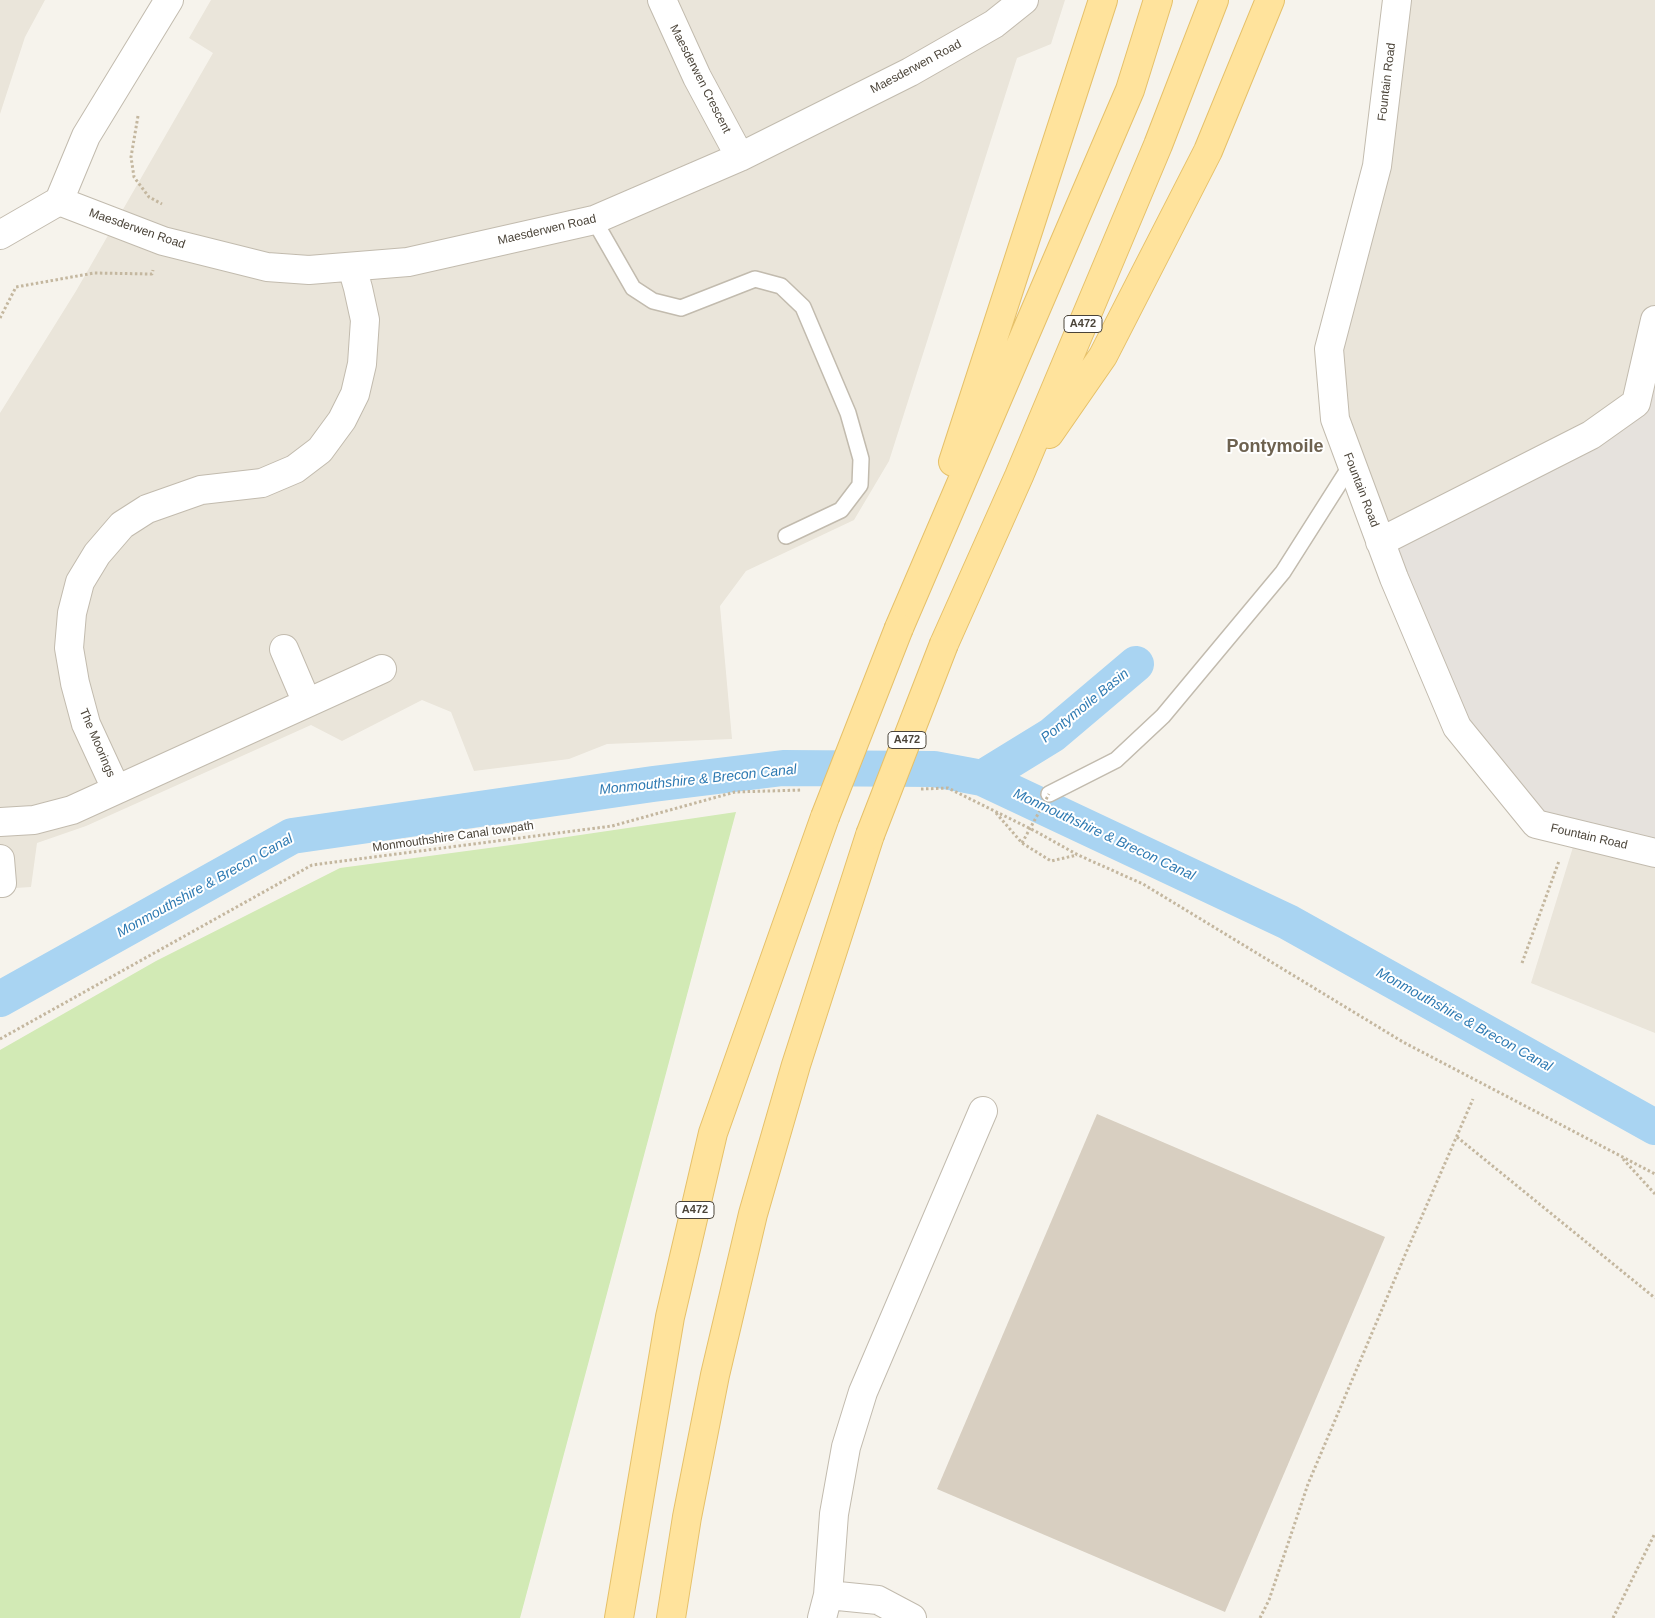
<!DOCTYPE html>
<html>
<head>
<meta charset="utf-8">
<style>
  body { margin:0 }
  canvas { display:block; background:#f6f3ec }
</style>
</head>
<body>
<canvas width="1655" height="1618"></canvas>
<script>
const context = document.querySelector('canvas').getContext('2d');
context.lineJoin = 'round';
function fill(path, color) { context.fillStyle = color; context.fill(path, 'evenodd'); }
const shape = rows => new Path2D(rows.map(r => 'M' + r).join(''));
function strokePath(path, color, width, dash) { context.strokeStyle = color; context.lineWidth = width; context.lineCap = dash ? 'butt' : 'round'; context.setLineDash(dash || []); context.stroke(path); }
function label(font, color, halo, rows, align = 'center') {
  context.font = font + ' Arial,sans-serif'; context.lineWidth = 4; context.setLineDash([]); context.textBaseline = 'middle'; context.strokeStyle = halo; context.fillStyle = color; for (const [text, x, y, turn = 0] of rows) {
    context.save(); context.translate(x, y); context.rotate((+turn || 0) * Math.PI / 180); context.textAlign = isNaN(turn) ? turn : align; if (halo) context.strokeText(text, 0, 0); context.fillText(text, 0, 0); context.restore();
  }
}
fill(shape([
  [0,0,45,0,25,37,0,114],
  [211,0,1065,0,1051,44,1017,58,889,461,854,520,746,571,720,606,732,739,607,744,569,759,474,771,451,712,422,700,342,741,311,725,86,826,37,843,31,887,0,889,0,413,76,291,213,53,189,38],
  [1397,0,1655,0,1655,320,1636,403,1380,542,1329,349],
  [1577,834,1655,861,1655,1033,1531,983]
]), '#eae5da');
fill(shape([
  [1655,320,1655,853,1536,824,1457,727,1380,542,1635,404]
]), '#e6e2dd');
fill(shape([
  [736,812,520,1618,0,1618,0,1050,156,961,340,868,526,843]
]), '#d2eab5');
strokePath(shape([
  [982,778,1052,735,1136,664],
  [0,999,292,836,653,784,783,768,934,769,982,778,1288,922,1655,1127]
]), '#a9d4f2', 36);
fill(shape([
  [1097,1114,1385,1237,1225,1612,937,1489]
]), '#d8cfc1');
const service = shape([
  [594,220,633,288,653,301,681,308,755,279,781,286,803,307,848,413,861,459,860,485,841,510,786,536],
  [1049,794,1116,760,1163,716,1283,572,1351,465]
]);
const minor = shape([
  [662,0,697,77,740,157],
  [1397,0,1377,166,1329,349,1335,419,1394,578,1457,727,1536,824,1655,853],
  [59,201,163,241,267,267,309,270,408,262,594,220,740,157,910,72,994,24,1024,0],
  [1380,542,1591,435,1636,403,1655,320],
  [284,649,307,703],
  [116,789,86,724,75,683,69,648,72,613,80,582,97,554,122,525,147,509,201,490,262,483,295,469,320,450,342,420,355,394,362,364,365,320,358,288,352,267],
  [0,822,34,820,72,810,382,669],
  [0,859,2,883],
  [828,1595,878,1600,912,1618],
  [822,1618,828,1595,834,1514,846,1447,863,1392,983,1111]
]);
const tertiary = shape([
  [0,235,59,201,86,136,169,0]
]);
const primary = shape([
  [1049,434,1103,356,1208,151,1270,0],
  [953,462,1103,0],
  [899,628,1130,90,1158,0],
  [944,644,1019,476,1158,145,1214,0],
  [619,1618,670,1317,713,1133,825,817],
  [671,1618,687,1517,715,1375,753,1214,796,1065,870,835]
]);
strokePath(service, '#c2bbae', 18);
strokePath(minor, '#c2bbae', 30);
strokePath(tertiary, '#c2bbae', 30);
strokePath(primary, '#e6c16a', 30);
strokePath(shape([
  [138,116,131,157,134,177,149,197,162,204],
  [0,318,16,287,94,273,152,274,153,270],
  [921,789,948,788,1035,831,1078,855,1143,884,1403,1042,1655,1174],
  [996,813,1022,843,1051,861,1077,855],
  [1522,963,1559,861],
  [0,1039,312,865,612,826,735,792,802,790],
  [1457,1137,1655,1298],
  [1623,1159,1655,1194],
  [1260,1618,1269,1600,1308,1484,1405,1255,1473,1099],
  [1613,1618,1655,1533]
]), '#c4b79f', 3, [2.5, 2.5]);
strokePath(service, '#fff', 15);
strokePath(minor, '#fff', 28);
strokePath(tertiary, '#fff', 28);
strokePath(primary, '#ffe39c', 28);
const primaryBridge = shape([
  [825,817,899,628],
  [870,835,944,644]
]);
strokePath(primaryBridge, '#e6c16a', 30, []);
strokePath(shape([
  [1022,843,1049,794]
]), '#c4b79f', 3, [2.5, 2.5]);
strokePath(primaryBridge, '#ffe39c', 28);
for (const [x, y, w] of [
  [1083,324,38],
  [907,740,38],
  [695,1210,38]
]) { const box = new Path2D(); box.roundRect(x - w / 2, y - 8.5, w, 17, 4); context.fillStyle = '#fff'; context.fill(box); strokePath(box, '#4b4439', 1); }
label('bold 11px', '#4b4439', null, [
  ["A472",1083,324],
  ["A472",907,740],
  ["A472",695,1210]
]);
label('12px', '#4b4439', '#fff', [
  ["Maesderwen Road",916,67,-28],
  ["Maesderwen Crescent",700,79,63],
  ["Fountain Road",1387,82,-83],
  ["Maesderwen Road",137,229,19],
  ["Maesderwen Road",547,230,-13],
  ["Fountain Road",1361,490,69],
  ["The Moorings",97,743,67],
  ["Monmouthshire Canal towpath",453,837,-8],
  ["Fountain Road",1589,837,13]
]);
label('italic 14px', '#2e7ab2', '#fff', [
  ["Pontymoile Basin",1085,706,-39],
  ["Monmouthshire & Brecon Canal",698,780,-6],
  ["Monmouthshire & Brecon Canal",1104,835,25],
  ["Monmouthshire & Brecon Canal",205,886,-29],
  ["Monmouthshire & Brecon Canal",1464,1020,29]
]);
label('bold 18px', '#6e6250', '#fff', [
  ["Pontymoile",1275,447]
]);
</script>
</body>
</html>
